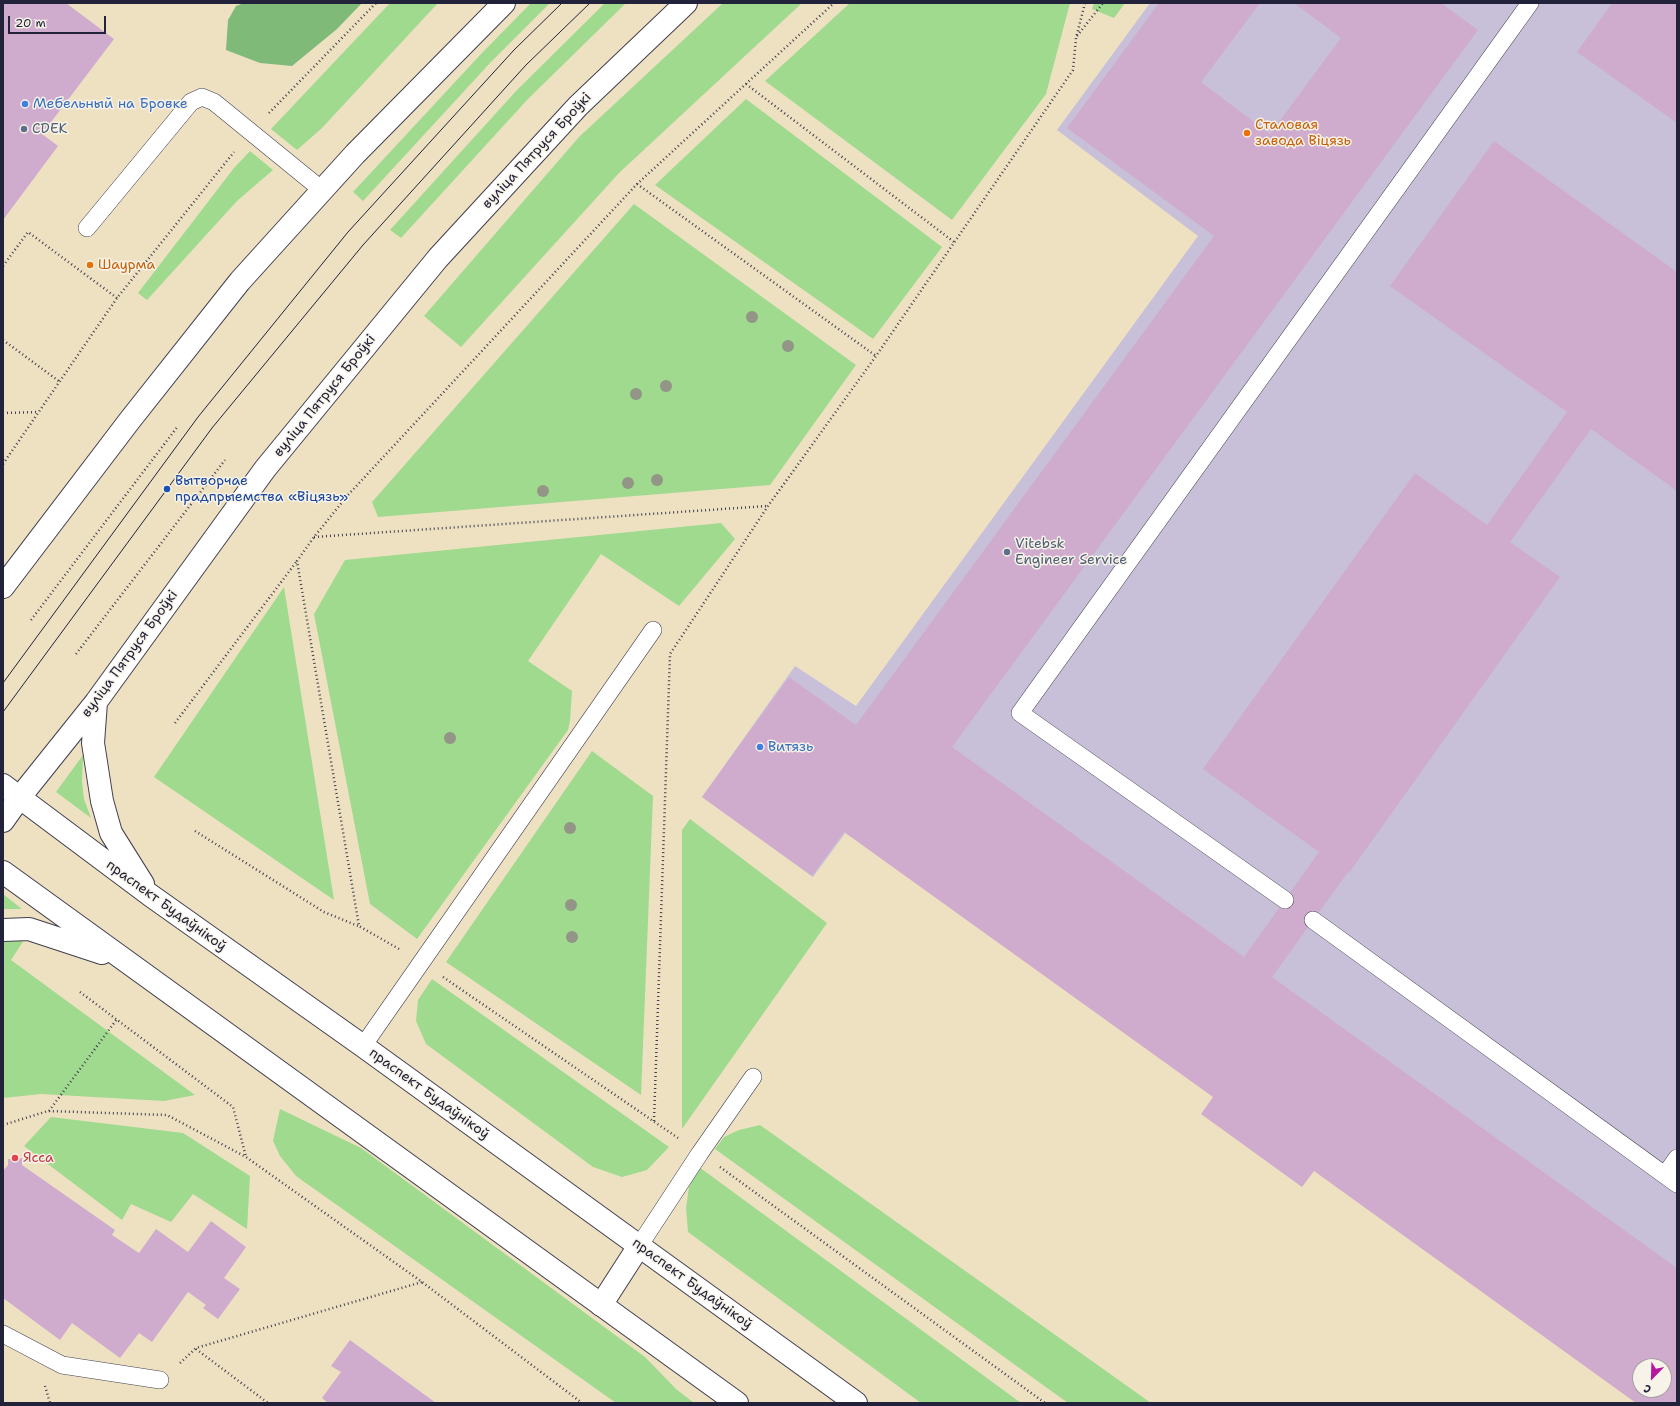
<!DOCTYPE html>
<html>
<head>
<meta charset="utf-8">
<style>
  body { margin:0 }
  #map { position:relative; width:1680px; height:1406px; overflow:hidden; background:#eee1c2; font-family:"Shantell Sans",sans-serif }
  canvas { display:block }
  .frame { position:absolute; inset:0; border:4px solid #22223b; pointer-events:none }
  .north { position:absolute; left:1632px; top:1358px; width:40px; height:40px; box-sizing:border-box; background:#f7f3e8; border:1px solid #a29fa3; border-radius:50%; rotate:203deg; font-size:11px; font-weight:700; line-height:16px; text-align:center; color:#22223b }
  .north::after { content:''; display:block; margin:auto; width:14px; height:18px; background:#b5179e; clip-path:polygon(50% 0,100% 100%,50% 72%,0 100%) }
  .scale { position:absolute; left:8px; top:16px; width:98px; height:18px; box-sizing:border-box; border:2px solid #22223b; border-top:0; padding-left:5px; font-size:12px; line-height:14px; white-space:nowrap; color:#22223b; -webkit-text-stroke:3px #f7f3e8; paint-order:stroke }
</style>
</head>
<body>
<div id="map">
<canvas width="1680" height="1406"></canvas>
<div class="frame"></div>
<div class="north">С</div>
<div class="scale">20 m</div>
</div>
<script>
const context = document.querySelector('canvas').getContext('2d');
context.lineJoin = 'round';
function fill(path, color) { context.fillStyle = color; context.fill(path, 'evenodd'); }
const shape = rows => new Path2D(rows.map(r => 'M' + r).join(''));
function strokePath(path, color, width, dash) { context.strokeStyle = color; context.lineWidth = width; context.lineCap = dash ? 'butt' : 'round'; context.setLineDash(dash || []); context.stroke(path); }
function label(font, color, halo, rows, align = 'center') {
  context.font = font + ' "Shantell Sans",sans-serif'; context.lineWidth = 3; context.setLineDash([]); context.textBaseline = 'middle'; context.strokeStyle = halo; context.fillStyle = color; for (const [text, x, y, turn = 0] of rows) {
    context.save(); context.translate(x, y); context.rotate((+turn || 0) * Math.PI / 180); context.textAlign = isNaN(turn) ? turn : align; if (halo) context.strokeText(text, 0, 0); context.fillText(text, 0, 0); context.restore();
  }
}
fill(shape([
  [1150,3,1677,3,1677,1403,1645,1403,846,832,813,877,702,797,795,666,856,706,1198,236,1057,130],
  [1640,1366,1664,1366,1664,1390,1640,1390]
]), '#c8c0d8');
fill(shape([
  [390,3,438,3,322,128,297,150,271,129],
  [531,3,550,3,490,63,363,201,353,192,481,54],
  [605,3,626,3,527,100,401,238,390,230,517,90],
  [723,3,802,3,619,173,461,347,424,316,579,137],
  [850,3,1070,3,1046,94,952,220,765,81],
  [1094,3,1125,3,1114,18,1092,9],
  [746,99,942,247,873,339,655,185],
  [250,151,273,170,237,201,147,300,138,293,234,168],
  [634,204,856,365,770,485,378,517,372,502],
  [721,523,735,539,679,606,601,554,528,661,572,691,570,721,568,730,417,939,370,904,314,614,345,560],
  [284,587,334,900,154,777],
  [592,751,653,796,641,1095,446,962],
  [83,755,82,781,84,799,91,818,56,792],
  [690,819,827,923,682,1129,682,830],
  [3,894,22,909,3,909],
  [3,932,28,934,11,960,195,1095,164,1101,41,1094,3,1098],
  [432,979,669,1147,647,1170,622,1177,593,1167,426,1044,416,1021,418,1000],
  [280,1109,361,1148,645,1357,676,1389,694,1403,616,1403,296,1176,280,1156,273,1141],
  [51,1117,183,1133,250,1176,247,1229,193,1194,171,1222,131,1204,122,1220,24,1146],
  [760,1125,1151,1403,1068,1403,715,1149,724,1137,739,1130],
  [699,1167,1021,1403,921,1403,688,1232,686,1208,689,1187]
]), '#9fda8e');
fill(shape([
  [244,3,362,3,337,29,292,66,260,63,226,50,228,20,236,6]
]), '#7fba79');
fill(shape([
  [3,3,66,3,114,39,42,134,58,146,3,220],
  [1159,3,1260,3,1201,82,1270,134,1341,38,1294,3,1441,3,1478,30,952,747,1244,957,1319,852,1203,769,1415,473,1487,525,1567,412,1390,286,1494,141,1677,272,1677,491,1591,429,1510,542,1560,577,1349,873,1348,872,1272,977,1677,1268,1677,1403,1636,1403,1314,1171,1302,1187,1201,1114,1213,1097,844,832,812,876,702,797,789,677,856,725,1214,236,1067,128],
  [1640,1366,1664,1366,1664,1390,1640,1390],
  [1612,3,1677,3,1677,123,1577,52],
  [22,1158,22,1165,115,1230,112,1235,139,1253,156,1229,188,1252,211,1221,246,1247,224,1278,240,1289,218,1319,203,1308,206,1305,188,1292,152,1342,139,1333,120,1358,72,1323,60,1340,3,1298,3,1171,8,1165,8,1159],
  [350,1340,436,1403,328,1403,322,1398,341,1372,331,1366]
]), '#cfaccd');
const lane = shape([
  [87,228,191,102,202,97,214,102,322,190],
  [1285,900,1020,713,1530,3],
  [1313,920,1677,1184],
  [363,1046,653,630],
  [1665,1175,1677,1158],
  [639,1246,700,1153,753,1077],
  [3,1334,62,1365,160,1380]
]);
const street = shape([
  [601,1305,639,1246]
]);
const primary = shape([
  [3,587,130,420,240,281,355,154,504,3],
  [96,702,93,743,102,801,111,833,143,884],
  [3,785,150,895,363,1046,856,1403],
  [3,821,20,797,96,702,265,469,438,258,578,106,686,3],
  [3,872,737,1403],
  [3,930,29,929,102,953]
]);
strokePath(lane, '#413f4f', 18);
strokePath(street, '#413f4f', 24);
strokePath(primary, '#413f4f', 24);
strokePath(shape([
  [1077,36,1103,3],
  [746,84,954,242],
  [269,113,376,3],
  [637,184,876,356],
  [3,266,28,232,117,298],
  [3,340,60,382],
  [3,413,39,412],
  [3,464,117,298,234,152],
  [314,537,767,506],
  [31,620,178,426],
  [76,654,225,460],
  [175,723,297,561],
  [195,831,324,912,358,926],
  [399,949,359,926,297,561,314,537,348,495,637,184,834,3],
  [443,977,678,1138],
  [80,992,233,1107,246,1157],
  [49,1111,117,1019],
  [654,1121,670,654,768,506,876,356,1073,70,1076,38,1085,3],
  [3,1125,48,1111,167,1115,246,1157,422,1282,582,1403],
  [720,1167,1045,1403],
  [196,1349,268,1403],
  [180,1363,196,1348,422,1282],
  [45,1386,50,1403]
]), '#413f4f', 2.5, [1, 3]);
strokePath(lane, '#fff', 17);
strokePath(street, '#fff', 22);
strokePath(primary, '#fff', 22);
strokePath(shape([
  [3,683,198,417,348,232,514,50,562,3],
  [3,712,212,428,363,245,526,65,590,3]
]), '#22223b', 1);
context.fillStyle = '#939686';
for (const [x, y] of [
  [752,317],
  [788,346],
  [666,386],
  [636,394],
  [657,480],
  [628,483],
  [543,491],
  [450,738],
  [570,828],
  [571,905],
  [572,937]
]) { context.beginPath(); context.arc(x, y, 6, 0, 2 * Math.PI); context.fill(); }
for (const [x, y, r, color] of [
  [25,104,4,"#3f7fe0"],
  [24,129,4,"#5c6f8a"],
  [1247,133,4,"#e8710a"],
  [90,265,4,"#e8710a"],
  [167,489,4,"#1a4fb4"],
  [1007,552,4,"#5c6f8a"],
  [760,747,4,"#3f7fe0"],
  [15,1158,4,"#e0444e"]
]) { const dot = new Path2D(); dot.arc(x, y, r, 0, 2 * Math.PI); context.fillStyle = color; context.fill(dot); strokePath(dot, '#f7f3e8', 1.5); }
label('14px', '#366cbe', '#f7f3e8', [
  ["Мебельный на Бровке",33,104],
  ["Витязь",768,747]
], 'left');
label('14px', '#c56008', '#f7f3e8', [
  ["Сталовая",1255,125],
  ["завода Віцязь",1255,141],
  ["Шаурма",98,265]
], 'left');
label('14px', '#4e5e75', '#f7f3e8', [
  ["CDEK",32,129],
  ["Vitebsk",1015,544],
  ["Engineer Service",1015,560]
], 'left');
label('14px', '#22223b', '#f7f3e8', [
  ["вуліца Пятруся Броўкі",537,151,-47],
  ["вуліца Пятруся Броўкі",325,396,-51],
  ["вуліца Пятруся Броўкі",130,654,-54],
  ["праспект Будаўнікоў",166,906,36],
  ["праспект Будаўнікоў",429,1094,36],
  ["праспект Будаўнікоў",692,1284,36]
]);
label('14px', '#164399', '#f7f3e8', [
  ["Вытворчае",175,481],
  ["прадпрыемства «Віцязь»",175,497]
], 'left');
label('14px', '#be3a42', '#f7f3e8', [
  ["Ясса",23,1158]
], 'left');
</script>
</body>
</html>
